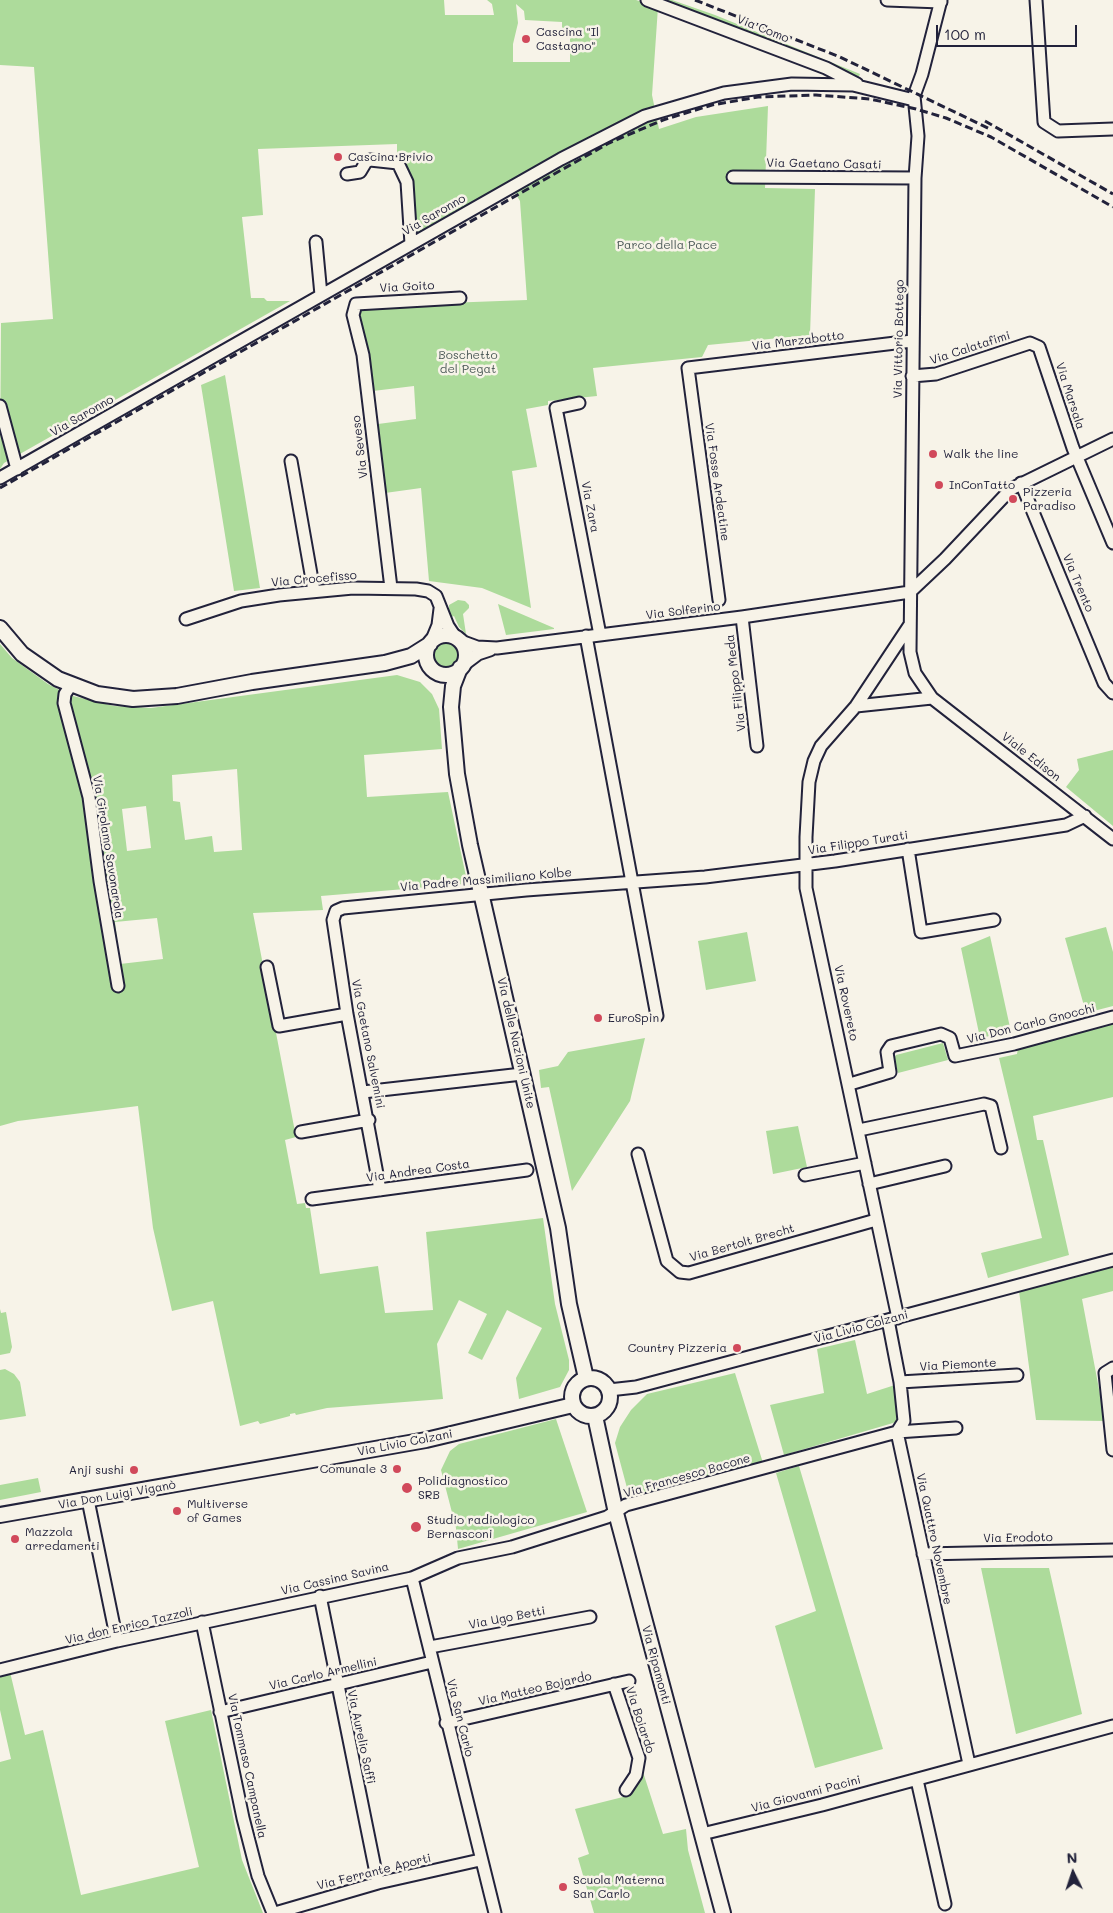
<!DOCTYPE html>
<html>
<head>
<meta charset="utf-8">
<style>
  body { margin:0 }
  #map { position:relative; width:1113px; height:1913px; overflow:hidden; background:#f7f3e8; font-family:Mali,sans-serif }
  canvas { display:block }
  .north { position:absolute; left:1048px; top:1848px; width:50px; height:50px; -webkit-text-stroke:4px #f7f3e8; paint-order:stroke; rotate:356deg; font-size:14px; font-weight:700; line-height:20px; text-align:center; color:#22223b }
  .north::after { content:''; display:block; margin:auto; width:18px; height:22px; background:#22223b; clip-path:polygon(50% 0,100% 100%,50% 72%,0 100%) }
  .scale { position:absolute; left:936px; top:25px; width:141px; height:22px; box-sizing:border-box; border:2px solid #22223b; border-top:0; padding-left:6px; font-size:15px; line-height:18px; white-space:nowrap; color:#22223b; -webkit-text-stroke:4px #f7f3e8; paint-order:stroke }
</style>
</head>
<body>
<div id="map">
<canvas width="1113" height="1913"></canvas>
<div class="north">N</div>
<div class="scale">100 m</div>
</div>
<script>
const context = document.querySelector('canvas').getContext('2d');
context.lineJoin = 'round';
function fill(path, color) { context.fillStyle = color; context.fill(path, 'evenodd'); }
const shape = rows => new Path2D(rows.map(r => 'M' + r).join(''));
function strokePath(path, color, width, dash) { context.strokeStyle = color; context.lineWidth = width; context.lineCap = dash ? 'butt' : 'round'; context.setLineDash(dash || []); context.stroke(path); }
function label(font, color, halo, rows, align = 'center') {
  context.font = font + ' Mali,sans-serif'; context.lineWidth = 5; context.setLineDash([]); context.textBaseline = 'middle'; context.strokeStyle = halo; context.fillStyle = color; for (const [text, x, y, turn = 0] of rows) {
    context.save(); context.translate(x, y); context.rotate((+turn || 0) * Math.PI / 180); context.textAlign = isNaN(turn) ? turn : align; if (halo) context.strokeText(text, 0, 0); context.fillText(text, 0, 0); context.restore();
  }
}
fill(shape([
  [0,0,444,0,445,15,494,15,492,4,487,0,636,0,658,7,652,95,659,129,696,117,768,106,765,188,815,189,810,335,708,345,702,357,593,368,597,396,548,401,548,405,526,409,537,467,512,471,531,608,482,588,429,581,421,488,385,493,378,424,416,419,414,386,373,391,360,311,366,306,527,300,520,201,510,184,419,232,415,231,411,179,397,153,397,144,258,149,263,215,242,217,251,298,264,298,267,301,290,301,4,463,0,469,1,323,53,319,34,67,0,65],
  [516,4,524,11,525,20,562,22,562,33,570,34,570,62,513,62,513,44,518,23],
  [657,0,672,0,715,15,860,74,858,79,848,73],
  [225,375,260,588,234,591,201,385],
  [458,600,465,601,469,605,469,608,463,614,466,634,459,627,454,616,449,618,449,605],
  [498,604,554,628,554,629,506,635],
  '433 655a13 13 0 1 1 26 0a13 13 0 1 1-26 0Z',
  [0,644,12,658,48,684,69,695,114,706,151,708,397,675,420,682,432,694,439,709,442,749,364,755,367,797,448,792,467,881,463,884,453,885,321,896,323,910,253,913,296,1137,285,1140,297,1204,305,1203,306,1208,310,1208,320,1274,378,1266,385,1313,433,1310,426,1232,543,1218,555,1304,569,1360,569,1370,560,1387,519,1399,516,1378,542,1328,507,1310,482,1360,468,1353,487,1314,459,1300,437,1344,443,1399,327,1408,296,1415,295,1413,290,1414,290,1416,260,1424,258,1421,240,1426,213,1301,172,1311,153,1228,138,1106,18,1121,0,1126],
  [237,769,242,850,214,852,212,836,185,840,180,802,173,801,172,775],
  [146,806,151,848,127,851,122,809],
  [157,918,163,959,120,964,115,922],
  [1113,750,1113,826,1066,787,1079,770,1077,759],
  [1106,927,1113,952,1113,1006,1086,1013,1065,938],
  [747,932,756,981,706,990,698,941],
  [990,936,1011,1032,980,1038,961,948],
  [1113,1024,1113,1097,1033,1116,1037,1140,1043,1140,1069,1255,988,1278,981,1253,1042,1238,999,1058,1017,1054,1018,1048],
  [645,1038,630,1101,572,1191,549,1087,541,1088,539,1070,558,1066,568,1052],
  [943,1043,948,1060,898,1073,894,1058,896,1055],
  [798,1126,807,1167,773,1174,766,1131],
  [1113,1264,1113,1291,1082,1299,1105,1421,1036,1420,1019,1291],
  [0,1309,1,1313,6,1312,12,1347,10,1353,0,1355],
  [855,1340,867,1394,895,1385,900,1420,893,1423,784,1455,770,1405,824,1393,817,1349],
  [5,1369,14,1374,20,1382,26,1416,0,1420,0,1370],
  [735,1373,763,1463,630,1499,615,1443,620,1427,631,1410,647,1394],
  [556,1419,587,1512,458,1549,456,1528,441,1470,450,1451,459,1444],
  [799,1466,883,1749,815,1768,775,1626,816,1611,776,1473],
  [38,1478,41,1492,0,1500,0,1485],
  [981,1568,1049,1568,1082,1714,1016,1734],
  [10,1672,25,1735,43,1730,81,1895,199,1867,165,1721,211,1710,242,1860,263,1913,0,1913,0,1762,11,1759,0,1710,0,1674],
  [642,1769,663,1834,686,1829,688,1850,705,1913,594,1913,578,1858,589,1854,575,1809,623,1797]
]), '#addb9b');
const minor = shape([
  [647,0,826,68,857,84],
  [887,0,941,2],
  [941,0,922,74,914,96,918,136,915,178,910,652,915,673,932,698,1113,839],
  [1036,0,1044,122,1058,131,1113,129],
  [347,174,360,172,366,162,370,160,398,163,407,182,411,244],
  [733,177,915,178],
  [316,242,321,295],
  [912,376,936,374,1030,343,1039,347,1073,448,1113,543],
  [579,403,556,408,600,635],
  [0,406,17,469],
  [291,461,314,591],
  [0,478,561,159,645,116,724,93,792,84,853,85,914,100],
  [1021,483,1104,683,1113,693],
  [391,588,363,355,353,315,356,304,460,298],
  [719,600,688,368,912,341],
  [742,617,757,746],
  [186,619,241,601,279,595,353,588,416,589,428,591,436,596,448,626,456,638],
  [586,636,657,1016],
  [458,640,477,647,497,648,742,617,910,592,945,559,1011,489,1113,439],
  [431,642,438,625,440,609],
  [462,666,478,654,490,650],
  [71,685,65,694,64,703,89,797,100,881,118,986],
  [856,706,932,698],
  [908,849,921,932,994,920],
  [267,967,279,1026,347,1014],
  [850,1084,890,1072,887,1052,891,1046,941,1034,950,1038,955,1056,1014,1044,1113,1017],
  [363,1092,522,1074],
  [859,1130,984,1104,991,1106,1001,1148],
  [301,1132,369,1120],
  [638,1154,667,1261,680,1272,689,1273,876,1220],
  [805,1175,865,1163],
  [869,1184,945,1166],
  [380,1190,347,1014,333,920,336,911,343,908,526,890,705,877,835,861,1053,827,1066,825,1085,816],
  [312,1199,527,1170],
  [898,1318,806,888,806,837,809,782,814,761,821,746,856,706,909,626],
  [888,1320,900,1382,904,1421,897,1432,969,1764],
  [1113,1368,1105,1373,1113,1450],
  [900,1382,1017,1375],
  [609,1390,636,1387,1113,1260],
  [88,1500,117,1641],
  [923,1554,1113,1550],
  [320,1596,378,1883],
  [202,1622,243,1818,258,1876,273,1913],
  [430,1647,590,1617],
  [0,1670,117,1641,412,1578],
  [614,1684,639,1758,636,1775,626,1790],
  [220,1712,432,1662],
  [446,1723,629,1681],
  [917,1780,945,1904],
  [702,1834,822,1805,1113,1726],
  [275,1913,378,1883,480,1860],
  [495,1913,412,1578,458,1558,512,1547,607,1517,626,1505,897,1432,956,1428]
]);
const tertiary = shape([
  [0,628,22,654,58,679,97,694,133,699,177,696,252,682,385,663,411,656,430,644],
  '426 655a20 20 0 1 1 40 0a20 20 0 1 1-40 0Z',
  [460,668,453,686,451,707,457,774,470,845,558,1228,569,1304,586,1378],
  '572 1397a19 19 0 1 1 38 0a19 19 0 1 1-38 0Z',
  [595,1416,616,1513,723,1913],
  [0,1515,426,1440,573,1405]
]);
strokePath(minor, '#22223b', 15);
strokePath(tertiary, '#22223b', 18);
strokePath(minor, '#f7f3e8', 11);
strokePath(tertiary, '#f7f3e8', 14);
strokePath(shape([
  [695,0,840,57,990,129],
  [985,121,1113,194],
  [0,488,609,143,663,120,712,105,758,97,816,95,870,99,916,109,946,118,991,137,1113,207]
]), '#22223b', 3, [8, 4]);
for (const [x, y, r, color] of [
  [526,39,5,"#d1495b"],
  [338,157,5,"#d1495b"],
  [933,454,5,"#d1495b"],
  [939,485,5,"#d1495b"],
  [1013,499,5,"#d1495b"],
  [598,1018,5,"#d1495b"],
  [737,1348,5,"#d1495b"],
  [397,1469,5,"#d1495b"],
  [134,1470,5,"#d1495b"],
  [407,1488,6,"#d1495b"],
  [177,1511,5,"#d1495b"],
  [416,1527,6,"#d1495b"],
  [15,1539,5,"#d1495b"],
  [563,1887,5,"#d1495b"]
]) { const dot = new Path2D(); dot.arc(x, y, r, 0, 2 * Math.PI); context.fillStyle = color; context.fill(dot); strokePath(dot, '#f7f3e8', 2); }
label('12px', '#22223b', '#f7f3e8', [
  ["Via Como",763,29,22],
  ["Via Gaetano Casati",824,164,1],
  ["Via Saronno",434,215,-30],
  ["Via Goito",407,287,-3],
  ["Via Vittorio Bottego",899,339,-89],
  ["Via Marzabotto",798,341,-7],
  ["Via Calatafimi",970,348,-18],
  ["Via Marsala",1070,396,72],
  ["Via Saronno",82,416,-30],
  ["Via Seveso",360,447,-97],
  ["Via Fosse Ardeatine",717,482,82],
  ["Via Zara",590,507,79],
  ["Via Crocefisso",314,579,-5],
  ["Via Trento",1078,583,67],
  ["Via Solferino",683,611,-7],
  ["Via Filippo Meda",736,683,-97],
  ["Viale Edison",1031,757,38],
  ["Via Filippo Turati",858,843,-9],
  ["Via Girolamo Savonarola",108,847,81],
  ["Via Padre Massimiliano Kolbe",486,880,-5],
  ["Via Rovereto",846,1003,78],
  ["Via Don Carlo Gnocchi",1031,1024,-14],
  ["Via delle Nazioni Unite",516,1043,77],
  ["Via Gaetano Salvemini",368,1044,79],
  ["Via Andrea Costa",418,1171,-8],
  ["Via Bertolt Brecht",742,1243,-16],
  ["Via Livio Colzani",861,1327,-15],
  ["Via Piemonte",958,1365,-3],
  ["Via Livio Colzani",405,1443,-11],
  ["Via Francesco Bacone",687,1476,-16],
  ["Via Don Luigi Viganò",117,1495,-10],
  ["Via Erodoto",1018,1538,-1],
  ["Via Quattro Novembre",934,1539,78],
  ["Via Cassina Savina",335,1579,-13],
  ["Via Ugo Betti",507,1618,-11],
  ["Via don Enrico Tazzoli",129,1626,-13],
  ["Via Ripamonti",656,1665,75],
  ["Via Carlo Armellini",323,1674,-13],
  ["Via Matteo Bojardo",535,1689,-13],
  ["Via San Carlo",460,1718,76],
  ["Via Boiardo",640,1720,72],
  ["Via Aurelio Saffi",361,1737,78],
  ["Via Tommaso Campanella",247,1766,78],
  ["Via Giovanni Pacini",806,1794,-15],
  ["Via Ferrante Aporti",374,1872,-14]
]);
label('12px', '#22223b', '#f7f3e8', [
  ["Cascina \"Il",536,32],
  ["Castagno\"",536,46],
  ["Cascina Brivio",348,157],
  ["Walk the line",943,454],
  ["InConTatto",949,485],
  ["Pizzeria",1023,492],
  ["Paradiso",1023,506],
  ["EuroSpin",608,1018],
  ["Country Pizzeria",727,1348,"right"],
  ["Comunale 3",387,1469,"right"],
  ["Anji sushi",124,1470,"right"],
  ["Polidiagnostico",418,1481],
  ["SRB",418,1495],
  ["Multiverse",187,1504],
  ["of Games",187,1518],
  ["Studio radiologico",427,1520],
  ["Bernasconi",427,1534],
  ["Mazzola",25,1532],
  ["arredamenti",25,1546],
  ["Scuola Materna",573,1880],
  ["San Carlo",573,1894]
], 'left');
label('12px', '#4c5a58', '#f7f3e8', [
  ["Parco della Pace",667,245],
  ["Boschetto",468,355],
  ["del Pegat",468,369]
]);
</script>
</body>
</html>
